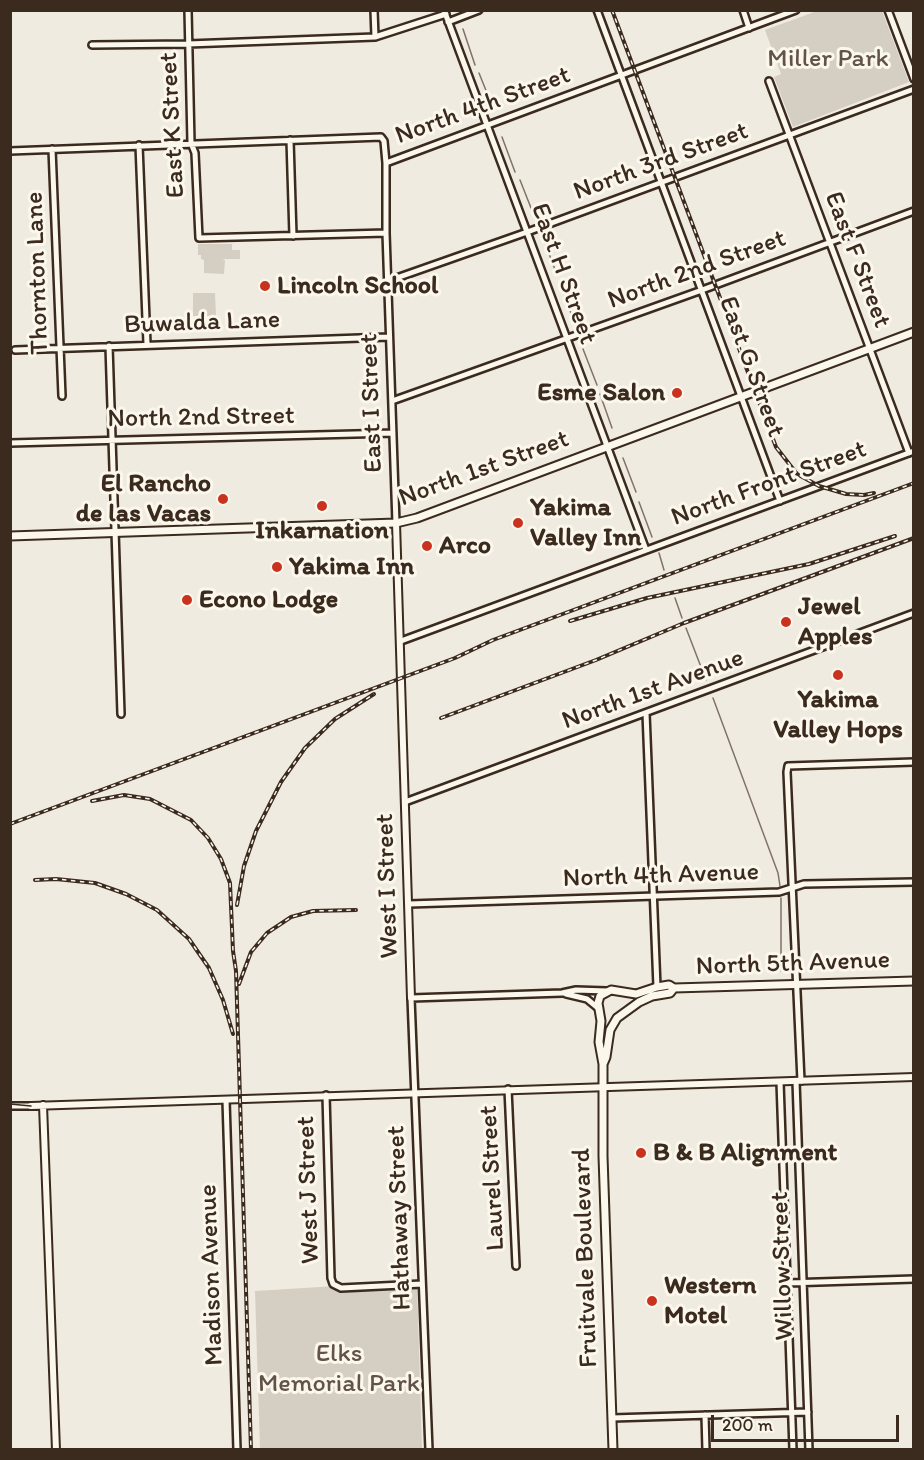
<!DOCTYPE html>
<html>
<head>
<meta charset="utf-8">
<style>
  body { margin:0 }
  #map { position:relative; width:924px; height:1460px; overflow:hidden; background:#f0ebe0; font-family:Itim,sans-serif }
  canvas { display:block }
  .frame { position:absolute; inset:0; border:12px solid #3b2a1e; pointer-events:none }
  .scale { position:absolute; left:711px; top:1415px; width:188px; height:27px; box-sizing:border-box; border:3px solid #3b2a1e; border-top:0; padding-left:8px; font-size:18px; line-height:21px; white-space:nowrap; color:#3b2a1e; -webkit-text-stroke:4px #fbf7ec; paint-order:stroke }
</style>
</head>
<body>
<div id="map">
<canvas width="924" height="1460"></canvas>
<div class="frame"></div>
<div class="scale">200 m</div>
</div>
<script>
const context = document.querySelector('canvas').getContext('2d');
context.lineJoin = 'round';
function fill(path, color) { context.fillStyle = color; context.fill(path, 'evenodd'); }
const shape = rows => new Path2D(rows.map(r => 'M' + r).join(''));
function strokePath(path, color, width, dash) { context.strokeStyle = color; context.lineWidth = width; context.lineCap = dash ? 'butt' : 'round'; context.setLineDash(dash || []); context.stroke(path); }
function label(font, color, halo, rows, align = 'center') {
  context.font = font + ' Itim,sans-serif'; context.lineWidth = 6; context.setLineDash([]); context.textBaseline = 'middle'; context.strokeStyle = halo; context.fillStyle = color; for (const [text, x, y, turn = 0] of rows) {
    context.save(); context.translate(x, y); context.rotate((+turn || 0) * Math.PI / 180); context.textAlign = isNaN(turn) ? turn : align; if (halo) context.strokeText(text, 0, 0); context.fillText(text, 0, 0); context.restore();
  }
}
fill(shape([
  [817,11,882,11,909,82,793,127,774,77,781,74,765,30],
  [198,244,232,244,232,250,240,250,240,259,222,259,225,260,224,274,204,273,204,260,201,259,201,255,198,255],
  [193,293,215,293,216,316,193,316],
  [417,1281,422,1449,260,1449,255,1291]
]), '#d5cec3');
strokePath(shape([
  [463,29,475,65],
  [479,73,493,108],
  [502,137,515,172],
  [520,180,533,213],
  [545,243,557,275],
  [561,285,574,322],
  [583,349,597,385],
  [600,394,612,428],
  [623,458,636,492],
  [639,502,652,537],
  [659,553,664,570],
  [675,598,682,618],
  [686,628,706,680],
  [713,698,778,873,780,886],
  [781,898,781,971]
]), '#7f7367', 1.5);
const minor = shape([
  [188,10,191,143,195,153,199,238,386,233],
  [374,10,375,37],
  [444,10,646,550],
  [597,10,780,501],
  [743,10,749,28],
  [888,10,914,79],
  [448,22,479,10],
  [92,45,188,44,375,37,446,14],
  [769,81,909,453],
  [290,140,293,236],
  [139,145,147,344],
  [52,149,62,396],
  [10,151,381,137,384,141,386,163,386,233,396,523],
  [386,163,796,10],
  [388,281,530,231,914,89],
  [109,346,121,714],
  [15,350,389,337],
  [392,401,702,290,914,211],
  [10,443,393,433],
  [401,641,914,451],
  [646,713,657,987],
  [405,802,914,613],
  [409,904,779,892,804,884,914,882],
  [566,994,587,999,598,1008],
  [796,1081,809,1450],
  [801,1081,787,772,788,766,914,762],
  [780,1082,793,1450],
  [508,1089,516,1266],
  [326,1095,331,1278,333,1284,341,1288,422,1284],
  [226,1100,237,1450],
  [10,1106,31,1106],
  [787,1283,914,1279],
  [705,1415,706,1450],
  [612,1418,808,1412],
  [429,1450,411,998,562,993,576,990,607,991]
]);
const tertiary = shape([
  [396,523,411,998],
  [43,1105,56,1450],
  [31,1106,914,1077]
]);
const secondary = shape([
  [10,536,396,523,417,518,914,332],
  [603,1064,606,1057,610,1030,617,1018,639,1002,652,996,670,993,674,988],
  [613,1450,603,1156,603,1064,599,1042,601,1021,598,1003,600,996,611,990,636,994,657,987,669,985,674,988,914,981]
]);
strokePath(minor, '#3b2a1e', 10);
strokePath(tertiary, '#3b2a1e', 10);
strokePath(secondary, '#3b2a1e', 11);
strokePath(minor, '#fbf7ec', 5);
strokePath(tertiary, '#fbf7ec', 6);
strokePath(secondary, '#fbf7ec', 7);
strokePath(shape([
  [10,1104,31,1106]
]), '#3b2a1e', 1.5);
const rail = shape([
  [612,10,776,447,797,474,819,486,846,494,864,495,874,493],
  [570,621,647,598,809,564,895,536],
  [441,718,596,660,684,623,914,538],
  [92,801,124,795,150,799,191,820,208,838,221,859,230,883,233,951,236,971,251,1450],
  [10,824,455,658,493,640,914,483],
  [35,880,56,879,95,883,126,894,157,910,189,939,209,968,223,1000,233,1034],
  [237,905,244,866,256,831,281,782,305,748,335,719,374,694],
  [239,984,251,952,267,933,291,917,313,911,356,910]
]);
strokePath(rail, '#3b2a1e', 4);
strokePath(rail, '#fbf7ec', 1.5, [4.5]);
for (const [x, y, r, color] of [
  [265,286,6,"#c8321e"],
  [677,393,6,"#c8321e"],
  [223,499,6,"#c8321e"],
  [322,506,6,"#c8321e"],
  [518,523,6,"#c8321e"],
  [427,546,6,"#c8321e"],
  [277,567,6,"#c8321e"],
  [187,600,6,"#c8321e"],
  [786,622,6,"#c8321e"],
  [838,675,6,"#c8321e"],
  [641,1153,6,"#c8321e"],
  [652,1301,6,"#c8321e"]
]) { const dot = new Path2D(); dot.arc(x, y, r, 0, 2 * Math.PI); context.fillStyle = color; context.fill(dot); strokePath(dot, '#fbf7ec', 2); }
label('26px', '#625347', '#fbf7ec', [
  ["Miller Park",828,59],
  ["Elks",339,1354],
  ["Memorial Park",339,1384]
]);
label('26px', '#3b2a1e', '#fbf7ec', [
  ["North 4th Street",483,106,-20],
  ["East K Street",173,125,-93],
  ["North 3rd Street",661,162,-20],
  ["East F Street",857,260,69],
  ["North 2nd Street",697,270,-20],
  ["Thornton Lane",38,273,-92],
  ["East H Street",563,274,70],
  ["Buwalda Lane",202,323,-2],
  ["East G Street",751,367,70],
  ["East I Street",372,403,-92],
  ["North 2nd Street",201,418,-1],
  ["North 1st Street",484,469,-20],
  ["North Front Street",769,484,-20],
  ["North 1st Avenue",653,690,-20],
  ["North 4th Avenue",661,876,-2],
  ["West I Street",388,886,-92],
  ["North 5th Avenue",793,964,-2],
  ["Laurel Street",493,1178,-93],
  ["West J Street",309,1190,-92],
  ["Hathaway Street",400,1218,-92],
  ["Fruitvale Boulevard",586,1258,-92],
  ["Willow Street",783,1266,-92],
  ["Madison Avenue",212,1275,-92]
]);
label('bold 26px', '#3b2a1e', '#fbf7ec', [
  ["Lincoln School",277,286],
  ["Esme Salon",665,393,"right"],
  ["El Rancho",211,484,"right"],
  ["de las Vacas",211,514,"right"],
  ["Yakima",530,508],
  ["Valley Inn",530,538],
  ["Inkarnation",322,531,"center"],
  ["Arco",439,546],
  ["Yakima Inn",289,567],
  ["Econo Lodge",199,600],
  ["Jewel",798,607],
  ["Apples",798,637],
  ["Yakima",838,700,"center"],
  ["Valley Hops",838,730,"center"],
  ["B & B Alignment",653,1153],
  ["Western",664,1286],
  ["Motel",664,1316]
], 'left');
</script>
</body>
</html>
